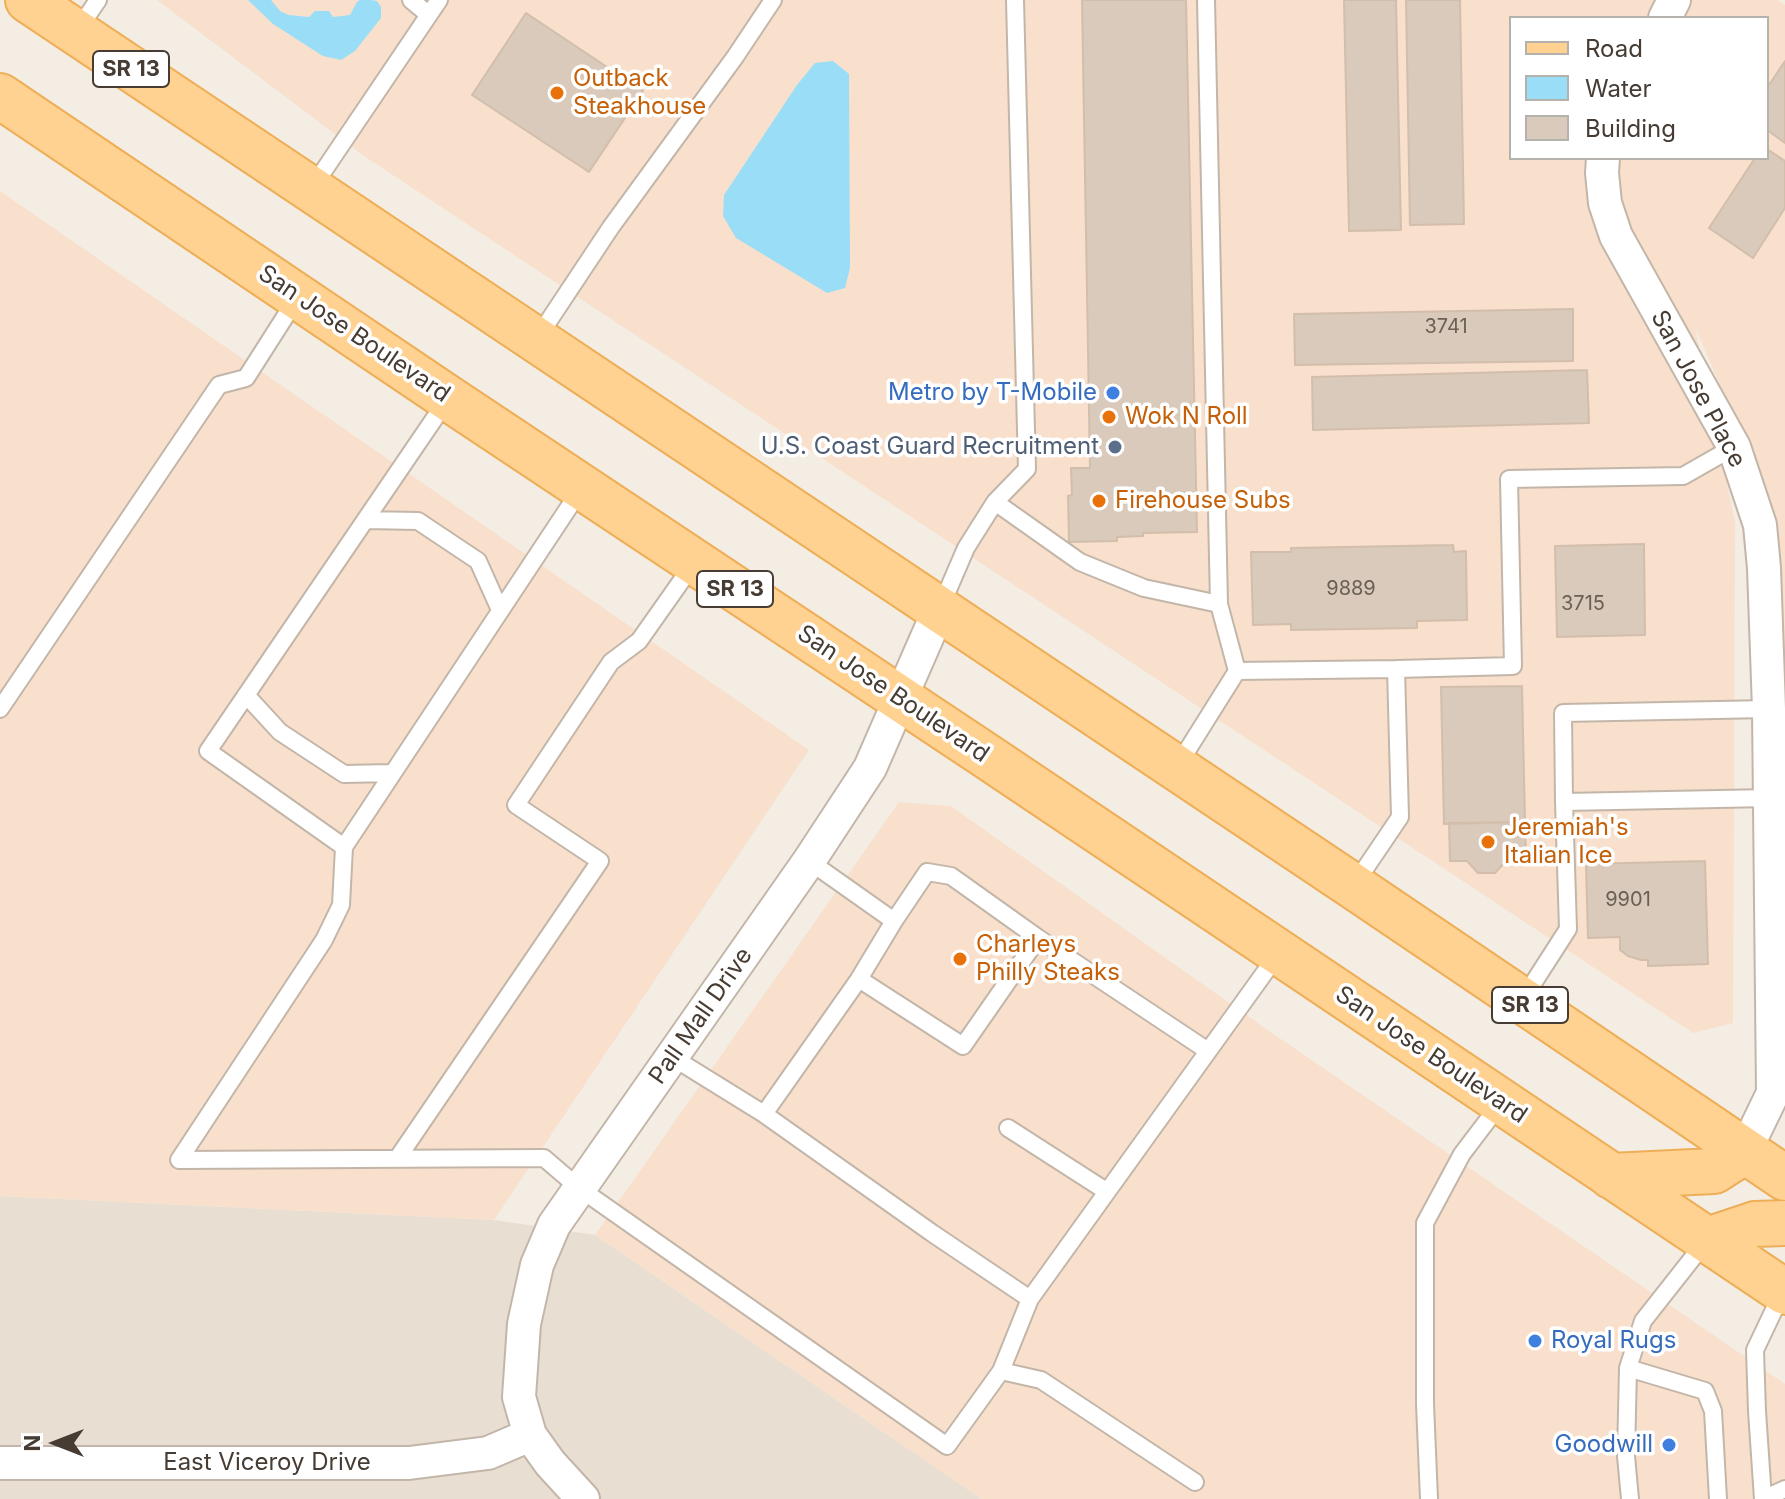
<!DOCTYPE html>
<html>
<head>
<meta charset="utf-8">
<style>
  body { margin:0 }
  #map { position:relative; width:1785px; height:1499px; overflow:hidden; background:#f4ede4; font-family:Inter,sans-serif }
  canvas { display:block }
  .legend { position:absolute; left:1509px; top:16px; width:260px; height:144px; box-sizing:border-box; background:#fff; border:2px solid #b5b1ad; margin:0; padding:10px 14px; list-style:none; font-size:24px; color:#463c33 }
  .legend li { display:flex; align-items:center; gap:16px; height:40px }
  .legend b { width:40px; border:2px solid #b5b1ad }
  .north { position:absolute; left:16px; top:1403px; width:80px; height:80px; -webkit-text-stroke:6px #fff; paint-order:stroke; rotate:270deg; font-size:22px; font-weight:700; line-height:32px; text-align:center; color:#463c33 }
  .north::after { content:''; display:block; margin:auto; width:28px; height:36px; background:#463c33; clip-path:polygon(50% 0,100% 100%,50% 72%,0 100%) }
</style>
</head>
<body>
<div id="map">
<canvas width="1785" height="1499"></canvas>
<ul class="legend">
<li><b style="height:10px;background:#ffd292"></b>Road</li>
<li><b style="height:22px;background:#9addf7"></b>Water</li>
<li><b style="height:22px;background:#d9cabb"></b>Building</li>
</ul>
<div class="north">N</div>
</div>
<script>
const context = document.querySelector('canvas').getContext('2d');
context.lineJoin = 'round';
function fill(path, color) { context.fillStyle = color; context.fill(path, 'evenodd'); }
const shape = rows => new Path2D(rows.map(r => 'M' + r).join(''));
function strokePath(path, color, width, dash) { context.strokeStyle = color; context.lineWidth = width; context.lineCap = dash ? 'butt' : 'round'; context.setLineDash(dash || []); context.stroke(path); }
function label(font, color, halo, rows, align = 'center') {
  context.font = font + ' Inter,sans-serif'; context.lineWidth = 7; context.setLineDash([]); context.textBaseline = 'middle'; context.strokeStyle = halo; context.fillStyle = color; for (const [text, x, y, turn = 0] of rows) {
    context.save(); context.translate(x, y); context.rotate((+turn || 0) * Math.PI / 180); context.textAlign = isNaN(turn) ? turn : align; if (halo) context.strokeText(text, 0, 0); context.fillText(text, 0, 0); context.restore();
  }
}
fill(shape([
  [0,1196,494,1220,595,1235,982,1499,0,1499]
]), '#e8ded2');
fill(shape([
  [157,0,1778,0,1785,5,1785,803,1779,547,1773,508,1695,327,1735,523,1733,1023,1693,1033,364,156],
  [1511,18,1767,18,1767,158,1511,158],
  [0,191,809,750,494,1220,0,1196],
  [899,802,951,806,1259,1024,1785,1384,1785,1499,982,1499,595,1235]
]), '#f8e0cd');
fill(shape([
  [248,0,271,0,280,11,289,15,309,17,315,11,329,11,333,17,350,15,357,2,360,0,371,0,377,1,381,7,381,18,355,51,341,60,323,56,273,24],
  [833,61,849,74,850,268,845,288,827,293,736,238,723,216,724,195,797,85,815,63]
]), '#9addf7');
const building = shape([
  [1082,0,1186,0,1197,532,1143,533,1143,536,1117,537,1117,541,1069,542,1068,496,1072,495,1071,468,1090,468,1082,0],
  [1344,0,1396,0,1401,230,1349,231,1344,0],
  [1406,0,1460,0,1464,224,1410,225,1406,0],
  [526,13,643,91,589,172,472,95,526,13],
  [1785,61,1785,143,1767,130,1767,88,1785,61],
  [1767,149,1785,161,1785,208,1753,258,1709,228,1755,158,1767,158,1767,149],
  [1573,309,1573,361,1295,365,1294,314,1573,309],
  [1587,370,1589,423,1313,430,1312,377,1587,370],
  [1644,544,1645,635,1557,637,1555,546,1644,544],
  [1453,545,1454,552,1466,551,1467,620,1417,621,1417,628,1291,630,1291,624,1253,625,1251,552,1291,552,1291,548,1453,545],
  [1522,686,1525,822,1444,824,1441,687,1522,686],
  [1525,822,1526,861,1506,861,1495,873,1478,873,1467,861,1450,861,1449,823,1525,822],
  [1705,861,1708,964,1648,966,1648,960,1641,960,1628,956,1620,950,1620,937,1588,938,1586,864,1705,861]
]);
fill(building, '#d9cabb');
strokePath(building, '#d2beab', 2);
const service = shape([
  [411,0,429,15],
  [1206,0,1219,604],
  [77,31,98,0],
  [312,188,439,0],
  [536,340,611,227,735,57,773,0],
  [447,400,208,751,344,847,581,489],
  [995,502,1027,469,1015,0],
  [366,520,418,521,478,561,500,610],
  [941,606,966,548,995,502,1080,562,1144,588,1219,604,1237,671],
  [246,695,280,732,344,774,392,773],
  [0,709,219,385,246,378,297,298],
  [1769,709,1563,713,1564,802,1770,798],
  [1178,765,1237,671,1396,669],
  [344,847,341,905,324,940,179,1160,544,1158,579,1188,947,1446,1001,1371,1030,1299],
  [1354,885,1400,817,1396,669,1513,666,1509,479,1683,476,1734,447],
  [894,921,927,872,951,876,1038,938,1208,1051],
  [859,979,963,1046,1038,938],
  [1523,999,1568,929,1564,802],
  [672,1057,764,1114,932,1233,1030,1299,1278,954],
  [764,1114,859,979,894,921,809,861],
  [1008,1128,1106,1191],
  [397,1159,600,861,516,805,611,662,639,641,694,563],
  [1628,1368,1705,1391,1713,1411,1718,1499],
  [1001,1371,1041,1380,1195,1482],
  [1429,1499,1425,1404,1425,1223,1462,1154,1500,1104],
  [1630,1499,1626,1456,1628,1368,1643,1321,1706,1241],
  [1763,1499,1757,1411,1755,1350,1783,1291],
  [1763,1499,1785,1489]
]);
const minor = shape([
  [1665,18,1674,0],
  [1603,158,1602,173,1605,203,1616,236,1734,447,1760,525,1764,568,1769,709,1773,1093,1745,1151],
  [0,1463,409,1463,488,1453,530,1435],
  [583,1499,550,1463,530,1435,519,1397,524,1324,537,1265,554,1225,809,861,870,768,939,610]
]);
const primary = shape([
  [28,0,1353,886,1785,1178],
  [0,96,448,398,988,757,1785,1292],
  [1611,1176,1714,1171,1745,1151],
  [1707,1240,1755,1224,1785,1223]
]);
strokePath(service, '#c3b6a9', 20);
strokePath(minor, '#c3b6a9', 36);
strokePath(primary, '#eeae57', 48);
strokePath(service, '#fff', 16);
strokePath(minor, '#fff', 32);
strokePath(primary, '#ffd292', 44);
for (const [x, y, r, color] of [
  [557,93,8,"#e8710a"],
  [1113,393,8,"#3f7fe0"],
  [1109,417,8,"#e8710a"],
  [1115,447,8,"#5c6f8a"],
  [1099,501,8,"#e8710a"],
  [1488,842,8,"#e8710a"],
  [960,959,8,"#e8710a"],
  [1535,1341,8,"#3f7fe0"],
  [1669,1445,8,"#3f7fe0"]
]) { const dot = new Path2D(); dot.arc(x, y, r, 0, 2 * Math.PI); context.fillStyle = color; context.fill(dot); strokePath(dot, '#fff', 3); }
label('20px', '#6b6055', null, [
  ["3741",1446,327],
  ["9889",1351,589],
  ["3715",1583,604],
  ["9901",1628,900]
]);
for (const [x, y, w] of [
  [131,69,76],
  [735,589,76],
  [1530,1005,76]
]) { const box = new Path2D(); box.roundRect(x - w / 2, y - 18, w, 36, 6); context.fillStyle = '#fff'; context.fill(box); strokePath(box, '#463c33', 2); }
label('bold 22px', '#463c33', null, [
  ["SR 13",131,69],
  ["SR 13",735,589],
  ["SR 13",1530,1005]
]);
label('24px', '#c56008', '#fff', [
  ["Outback",573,79],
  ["Steakhouse",573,107],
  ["Wok N Roll",1125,417],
  ["Firehouse Subs",1115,501],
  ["Jeremiah's",1504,828],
  ["Italian Ice",1504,856],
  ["Charleys",976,945],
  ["Philly Steaks",976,973]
], 'left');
label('24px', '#463c33', '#fff', [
  ["San Jose Boulevard",354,334,34],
  ["San Jose Place",1698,389,62],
  ["San Jose Boulevard",893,694,34],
  ["Pall Mall Drive",701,1016,-55],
  ["San Jose Boulevard",1431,1055,34],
  ["East Viceroy Drive",267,1463]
]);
label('24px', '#366cbe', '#fff', [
  ["Metro by T-Mobile",1097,393],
  ["Royal Rugs",1551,1341,"left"],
  ["Goodwill",1653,1445]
], 'right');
label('24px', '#4e5e75', '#fff', [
  ["U.S. Coast Guard Recruitment",1099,447]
], 'right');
</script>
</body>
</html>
